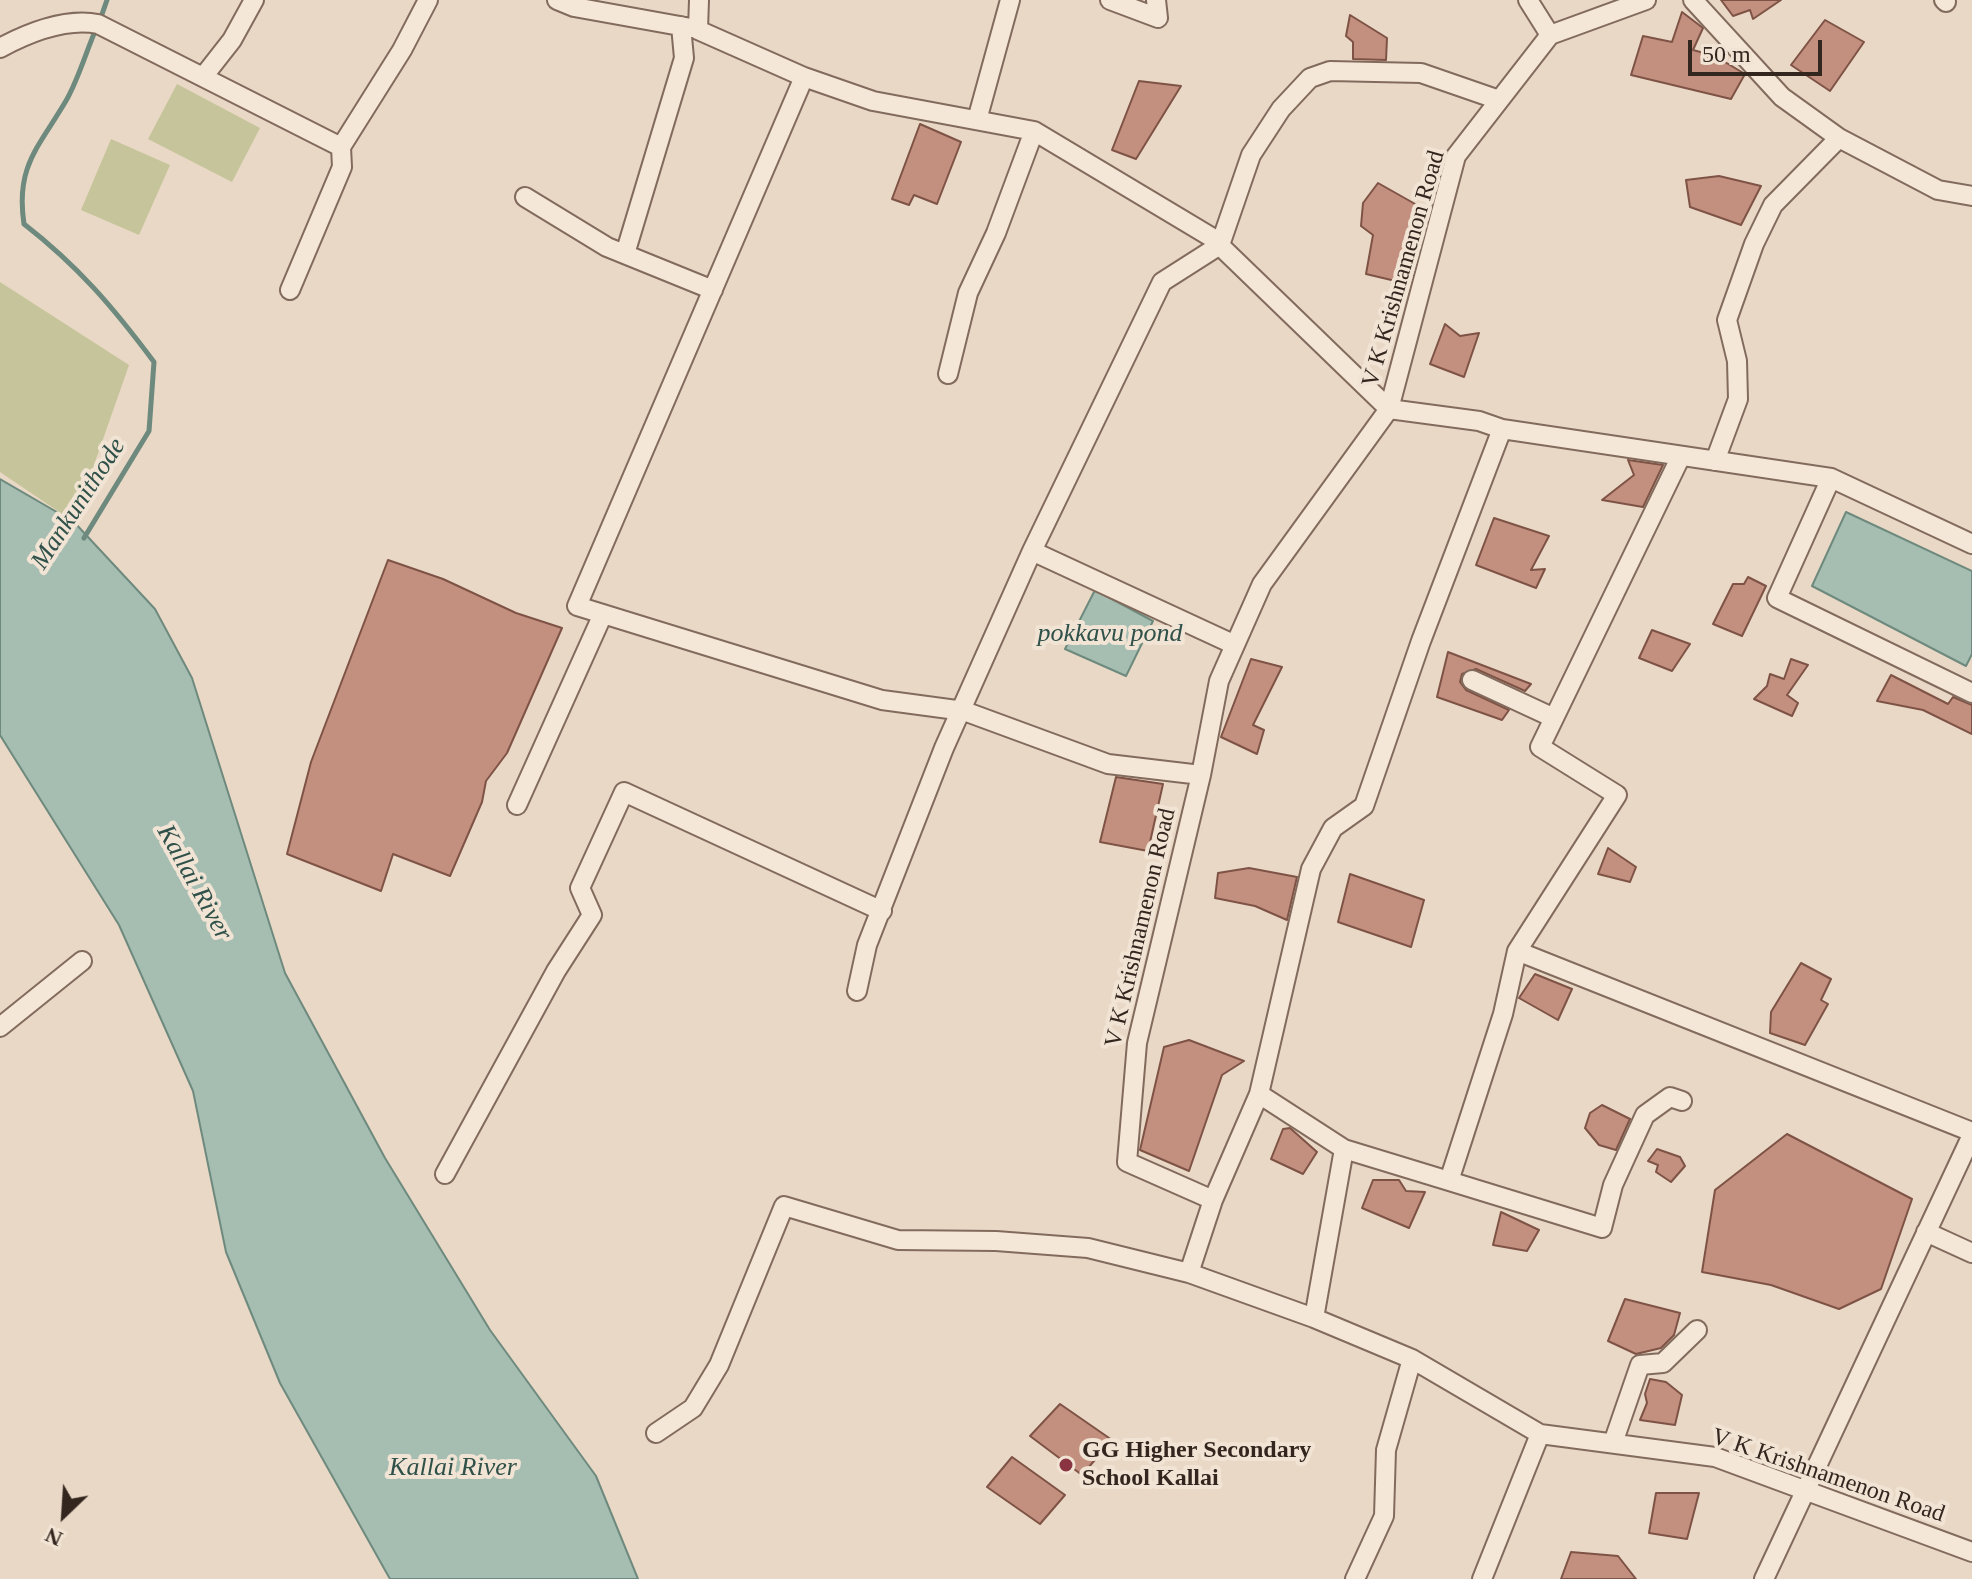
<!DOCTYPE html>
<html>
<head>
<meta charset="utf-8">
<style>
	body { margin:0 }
	#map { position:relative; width:1972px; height:1579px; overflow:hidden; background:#e9d8c5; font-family:"Times New Roman",serif }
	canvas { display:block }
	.north { position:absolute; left:24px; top:1475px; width:80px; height:80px; -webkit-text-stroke:6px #f1e4d4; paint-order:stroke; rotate:205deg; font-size:22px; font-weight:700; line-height:32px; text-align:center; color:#33261f }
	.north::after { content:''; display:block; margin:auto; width:28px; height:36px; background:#33261f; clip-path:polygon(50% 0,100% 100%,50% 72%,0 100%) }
	.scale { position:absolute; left:1688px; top:40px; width:134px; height:36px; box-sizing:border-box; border:4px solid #33261f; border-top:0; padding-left:10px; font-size:24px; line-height:28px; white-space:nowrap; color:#33261f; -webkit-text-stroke:6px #f1e4d4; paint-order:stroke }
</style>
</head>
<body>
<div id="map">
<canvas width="1972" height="1579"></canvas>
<div class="north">N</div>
<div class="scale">50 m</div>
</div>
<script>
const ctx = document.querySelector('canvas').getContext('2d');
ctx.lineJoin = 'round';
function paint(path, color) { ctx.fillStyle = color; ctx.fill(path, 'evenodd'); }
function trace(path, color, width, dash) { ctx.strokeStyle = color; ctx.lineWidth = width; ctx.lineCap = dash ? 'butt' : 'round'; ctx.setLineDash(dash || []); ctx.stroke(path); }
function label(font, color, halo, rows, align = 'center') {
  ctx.font = font + ' "Times New Roman",serif'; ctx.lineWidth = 8; ctx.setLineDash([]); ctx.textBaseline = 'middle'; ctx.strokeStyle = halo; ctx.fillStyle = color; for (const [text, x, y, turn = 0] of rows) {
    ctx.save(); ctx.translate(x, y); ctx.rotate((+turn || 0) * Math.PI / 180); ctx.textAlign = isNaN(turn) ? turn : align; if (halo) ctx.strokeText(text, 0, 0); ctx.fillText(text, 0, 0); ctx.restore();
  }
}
paint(new Path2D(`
	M 177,84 L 260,128 L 232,182 L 148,139 Z
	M 111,139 L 170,165 L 139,235 L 81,210 Z
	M 0,282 L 129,365 L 74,522 L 0,472 Z`), '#c6c49a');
const water = new Path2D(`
	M 0,479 L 74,522 L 155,609 L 192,678 L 285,973 L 385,1158 L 490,1330 L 596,1476 L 638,1579 L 390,1579 L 280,1383 L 226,1252 L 193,1091 L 119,925 L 0,735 Z
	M 1846,512 L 1972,571 L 1972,654 L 1966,666 L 1812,586 Z
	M 1095,590 L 1153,621 L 1126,676 L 1065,649 Z`);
paint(water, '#a6bdb2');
trace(water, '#6e8a7e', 2);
trace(new Path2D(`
	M 100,20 L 107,0
	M 84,538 L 149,431 L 154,362 C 113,307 78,266 24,224 C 15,165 40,146 67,99 C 79,77 86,52 96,29`), '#6e8a7e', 5);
const building = new Path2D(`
	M 1721,0 L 1781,0 L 1753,19 L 1750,10 L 1733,16 Z
	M 1682,12 L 1703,28 L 1693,50 L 1715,56 L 1745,74 L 1731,99 L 1631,75 L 1643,36 L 1672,42 Z
	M 1350,15 L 1387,38 L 1386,60 L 1353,59 L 1353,42 L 1346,36 Z
	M 1825,20 L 1864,42 L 1830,91 L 1791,65 Z
	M 1139,81 L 1181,86 L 1136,159 L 1112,150 Z
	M 920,124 L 961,142 L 937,204 L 914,195 L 909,205 L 892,199 Z
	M 1719,176 L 1761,186 L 1741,225 L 1690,207 L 1686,180 Z
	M 1378,183 L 1424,209 L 1404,283 L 1366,274 L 1373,235 L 1361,226 L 1363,203 Z
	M 1445,324 L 1460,336 L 1479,333 L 1464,377 L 1430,364 Z
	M 1628,460 L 1663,465 L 1643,507 L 1602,500 L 1634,475 Z
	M 1494,518 L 1549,536 L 1531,570 L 1545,569 L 1536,588 L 1476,565 Z
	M 388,560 L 443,579 L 516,613 L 562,628 L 507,753 L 486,781 L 482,802 L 450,876 L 393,854 L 381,891 L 287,854 L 311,762 Z
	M 1748,577 L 1766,586 L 1742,636 L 1713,624 L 1733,584 L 1744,584 Z
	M 1652,630 L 1690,644 L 1672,671 L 1639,658 Z
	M 1448,652 L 1531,684 L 1525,691 L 1476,669 L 1462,674 L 1460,682 L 1466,690 L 1509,710 L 1502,720 L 1437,697 Z
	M 1251,659 L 1282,667 L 1253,725 L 1264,730 L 1257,754 L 1221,737 Z
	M 1791,659 L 1808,665 L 1787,695 L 1798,703 L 1792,716 L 1754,699 L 1767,686 L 1770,674 L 1784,679 Z
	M 1891,675 L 1948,704 L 1953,697 L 1972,705 L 1972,734 L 1923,710 L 1877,701 Z
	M 1116,777 L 1163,784 L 1148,851 L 1100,842 Z
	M 1608,848 L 1636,867 L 1630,882 L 1598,874 Z
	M 1249,868 L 1297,877 L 1287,920 L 1255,906 L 1215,898 L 1218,873 Z
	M 1350,874 L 1424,900 L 1411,947 L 1338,922 Z
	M 1801,963 L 1831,979 L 1821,1000 L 1828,1004 L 1805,1045 L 1770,1033 L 1771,1012 Z
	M 1535,974 L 1572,989 L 1558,1020 L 1519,998 Z
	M 1189,1040 L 1244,1061 L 1222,1075 L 1189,1171 L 1140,1150 L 1164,1047 Z
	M 1602,1105 L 1630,1119 L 1616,1150 L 1599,1145 L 1585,1128 L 1590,1113 Z
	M 1290,1128 L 1317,1152 L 1303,1174 L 1271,1159 L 1283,1129 Z
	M 1787,1134 L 1912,1199 L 1881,1289 L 1839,1309 L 1771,1285 L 1702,1272 L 1715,1190 Z
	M 1657,1149 L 1680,1157 L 1685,1166 L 1671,1182 L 1656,1172 L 1658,1165 L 1648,1161 Z
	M 1373,1180 L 1399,1180 L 1406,1191 L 1425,1192 L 1409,1228 L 1362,1208 Z
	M 1501,1212 L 1539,1230 L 1527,1251 L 1493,1245 Z
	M 1625,1299 L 1680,1313 L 1674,1335 L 1661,1348 L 1636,1354 L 1608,1341 Z
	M 1650,1379 L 1666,1382 L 1682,1395 L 1675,1425 L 1640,1420 L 1647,1403 L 1645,1394 Z
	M 1060,1404 L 1112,1440 L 1082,1475 L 1030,1436 Z
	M 1012,1457 L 1065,1495 L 1040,1524 L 987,1487 Z
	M 1656,1493 L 1699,1493 L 1687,1539 L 1649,1533 Z
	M 1571,1552 L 1618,1556 L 1636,1579 L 1561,1579 Z`);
paint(building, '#c3907f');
trace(building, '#7e5346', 2);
const minor = new Path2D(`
	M 557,0 L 574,7 L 691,28
	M 699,0 L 698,30 L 804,77 L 873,101 L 1034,131 L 1211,237 L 1389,409 L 1479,421 L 1502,429
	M 1110,0 L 1158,18 L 1156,0
	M 1528,0 L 1550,35
	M 1646,0 L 1550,35 L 1456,156 L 1389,409 L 1262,584 L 1219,681 L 1201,775 L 1137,1043 L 1127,1162 L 1213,1200 L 1189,1273 L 1314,1318 L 1412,1359 L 1540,1434 L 1715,1457 L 1972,1552
	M 1693,0 L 1782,97 L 1839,138 L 1773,205 L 1754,244 L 1727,320 L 1737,361 L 1738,399 L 1715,461
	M 1944,0 L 1946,2
	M 0,48 C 28,33 66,18 98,24 L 341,147
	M 203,77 L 232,40 L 254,0
	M 804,77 L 577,606 L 882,700 L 964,711 L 1108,764 L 1201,775
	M 977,120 L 1010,0
	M 1839,138 L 1938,190 L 1972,196
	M 525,197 L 607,247 L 713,290
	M 625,254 L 684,58 L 681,26
	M 290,290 L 342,167 L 341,147 L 402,50 L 428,0
	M 948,374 L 968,293 L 996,233 L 1034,131
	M 1831,478 L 1777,598 L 1972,693
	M 1032,551 L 1162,282 L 1220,245 L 1251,155 L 1281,109 L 1310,78 L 1330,71 L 1421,73 L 1499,100
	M 1472,680 L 1554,718
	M 517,805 L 603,614
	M 1517,951 L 1972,1132
	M 857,991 L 867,945 L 944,748 L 1032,551 L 1235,645
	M 0,1027 L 82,961
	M 1259,1094 L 1344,1149
	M 445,1174 L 556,971 L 592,915 L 580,888 L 624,792 L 882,911
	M 1449,1181 L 1602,1228 L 1613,1185 L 1645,1115 L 1670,1097 L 1682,1101
	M 1213,1200 L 1259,1094 L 1311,869 L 1333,828 L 1364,806 L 1421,641 L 1502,429 L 1831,478 L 1972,544
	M 1926,1232 L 1972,1253
	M 1314,1318 L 1344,1149 L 1449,1181 L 1503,1014 L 1517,951 L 1617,795 L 1540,747 L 1681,456
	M 656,1433 L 693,1408 L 719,1365 L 784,1206 L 898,1240 L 996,1241 L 1088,1248 L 1189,1273
	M 1613,1443 L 1640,1365 L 1663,1363 L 1697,1330
	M 1355,1579 L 1384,1516 L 1386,1450 L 1412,1359
	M 1482,1579 L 1540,1434
	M 1764,1579 L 1972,1135`);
trace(minor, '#826b5d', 22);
trace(minor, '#f5e7d7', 18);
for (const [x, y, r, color] of [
	[1066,1465,8,"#8a3442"]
]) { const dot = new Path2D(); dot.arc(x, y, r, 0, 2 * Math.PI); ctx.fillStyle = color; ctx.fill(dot); trace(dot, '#f1e4d4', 3); }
label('24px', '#33261f', '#f1e4d4', [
	["V K Krishnamenon Road",1404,269,-74],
	["V K Krishnamenon Road",1141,928,-77],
	["V K Krishnamenon Road",1828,1476,19]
]);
label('bold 24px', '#33261f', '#f1e4d4', [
	["GG Higher Secondary",1082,1451],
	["School Kallai",1082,1479]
], 'left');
label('italic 26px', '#30514a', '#f1e4d4', [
	["Mankunithode",79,504,-57],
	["pokkavu pond",1110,634],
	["Kallai River",194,883,61],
	["Kallai River",453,1468]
]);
</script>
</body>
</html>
